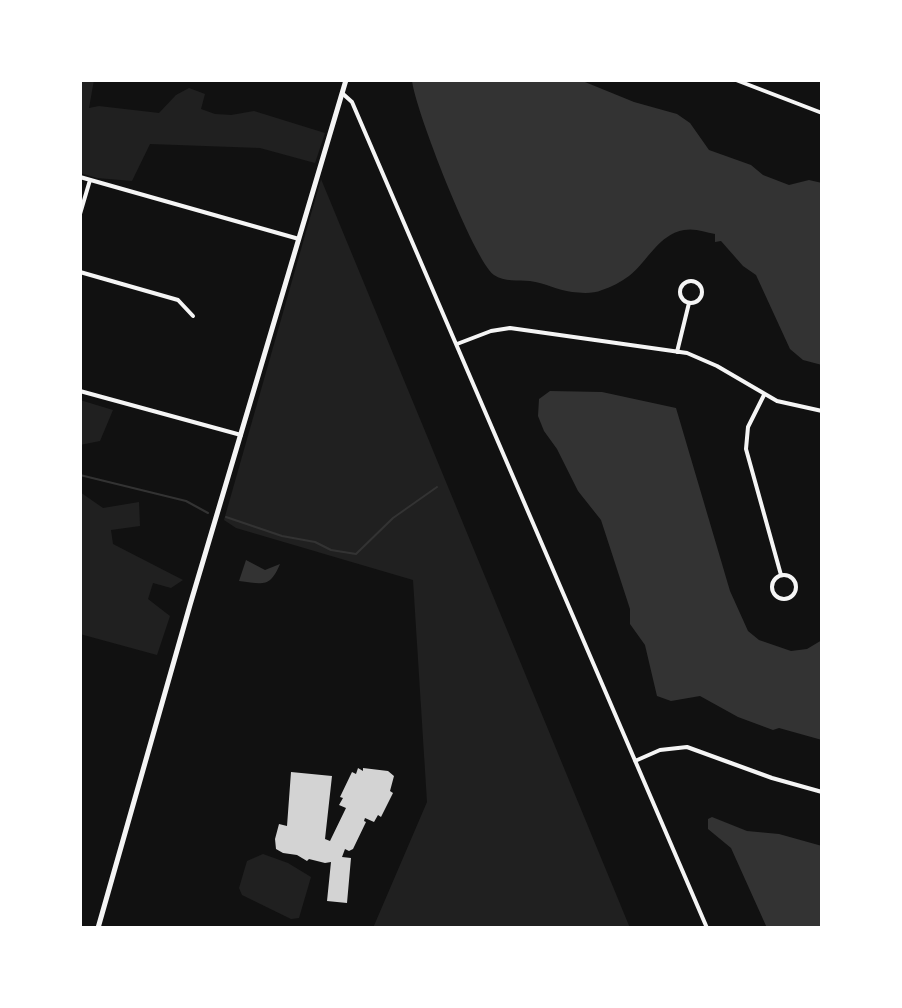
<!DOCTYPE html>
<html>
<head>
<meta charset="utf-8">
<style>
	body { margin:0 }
	#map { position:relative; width:902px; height:1008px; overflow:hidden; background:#111; font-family:"Exo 2",sans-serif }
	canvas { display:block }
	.frame { position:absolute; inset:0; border:82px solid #fff; pointer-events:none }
</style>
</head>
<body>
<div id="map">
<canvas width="902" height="1008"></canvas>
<div class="frame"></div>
</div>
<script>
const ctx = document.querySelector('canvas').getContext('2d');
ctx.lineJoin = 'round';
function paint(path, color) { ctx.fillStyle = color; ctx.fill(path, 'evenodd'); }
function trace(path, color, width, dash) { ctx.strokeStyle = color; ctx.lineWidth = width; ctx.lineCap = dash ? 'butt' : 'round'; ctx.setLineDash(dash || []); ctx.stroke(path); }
paint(new Path2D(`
	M 80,80 L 94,80 L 89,108 L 99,106 L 159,113 L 176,95 L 189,88 L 205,94 L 201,109 L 215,114 L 231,115 L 254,111 L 325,133 L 315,163 L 260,148 L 150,144 L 132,181 L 97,178 L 80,173 Z
	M 321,179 L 630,928 L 373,928 L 427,802 L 413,580 L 236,528 L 224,520 Z
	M 80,400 L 113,410 L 100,441 L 80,445 Z
	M 80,492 L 103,508 L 139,502 L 140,526 L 111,530 L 113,544 L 183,580 L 171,588 L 153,583 L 148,599 L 170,616 L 157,655 L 80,634 Z
	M 263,854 L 288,863 L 311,877 L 299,918 L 291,919 L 242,895 L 239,888 L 247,861 Z`), '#202020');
paint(new Path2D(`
	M 412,80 L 580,80 L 634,102 L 677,114 L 690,123 L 709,150 L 751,165 L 763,175 L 789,185 L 809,180 L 822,183 L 822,365 L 803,360 L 790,349 L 756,275 L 743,266 L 721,241 L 715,242 L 715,234 C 705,232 695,228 684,230 C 659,234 647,262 629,276 C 621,282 611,287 602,290 C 593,294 581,293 572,292 C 557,290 545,283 530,281 C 519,280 504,282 494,275 C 474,261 414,107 412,80 Z
	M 550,391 L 602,392 L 676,408 L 730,591 L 748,631 L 759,640 L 791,651 L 807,649 L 822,640 L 822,740 L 779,728 L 773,730 L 738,717 L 700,696 L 671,701 L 657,696 L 645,645 L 630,624 L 630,609 L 601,520 L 578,491 L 557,449 L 544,431 L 538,416 L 539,399 Z
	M 246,560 L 265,570 L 280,564 C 270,588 263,584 239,581 Z
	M 712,817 L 747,831 L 779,834 L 822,846 L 822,928 L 767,928 L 731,848 L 708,829 L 708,819 Z`), '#333');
trace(new Path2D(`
	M 80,475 L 186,501 L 208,513
	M 226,517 L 282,536 L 315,542 L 331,550 L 356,554 L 393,518 L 437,487`), '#333', 2);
paint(new Path2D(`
	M 358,768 L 363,771 L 363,768 L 388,771 L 394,776 L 390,791 L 393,793 L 381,817 L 378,815 L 374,822 L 365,818 L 364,821 L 366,822 L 353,849 L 349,851 L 345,849 L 342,857 L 351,858 L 347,903 L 327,901 L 331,862 L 325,863 L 309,859 L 307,861 L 297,855 L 283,853 L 276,849 L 275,839 L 279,824 L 287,826 L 291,772 L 332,776 L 325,839 L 330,841 L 346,808 L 339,805 L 343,798 L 340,797 L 352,772 L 356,774 Z`), '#d3d3d3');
trace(new Path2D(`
	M 736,80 L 822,113
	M 342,93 L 352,102 L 707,928
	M 80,177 L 299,239
	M 80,214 L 90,180
	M 80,272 L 178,300 L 193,316
	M680 292a11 11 0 1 1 22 0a11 11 0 1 1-22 0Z
	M 457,344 L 491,331 L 510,328 L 687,353 L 717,366 L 777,401 L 822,411
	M 677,352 L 689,303
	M 80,391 L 241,435
	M 764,395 L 748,427 L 746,449 L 781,575
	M772 587a12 12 0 1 1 24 0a12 12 0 1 1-24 0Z
	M 635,761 L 660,750 L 687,747 L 772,778 L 822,792`), '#f5f5f5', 4);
trace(new Path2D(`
	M 98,928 L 190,605 L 346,80`), '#f5f5f5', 5);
</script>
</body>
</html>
